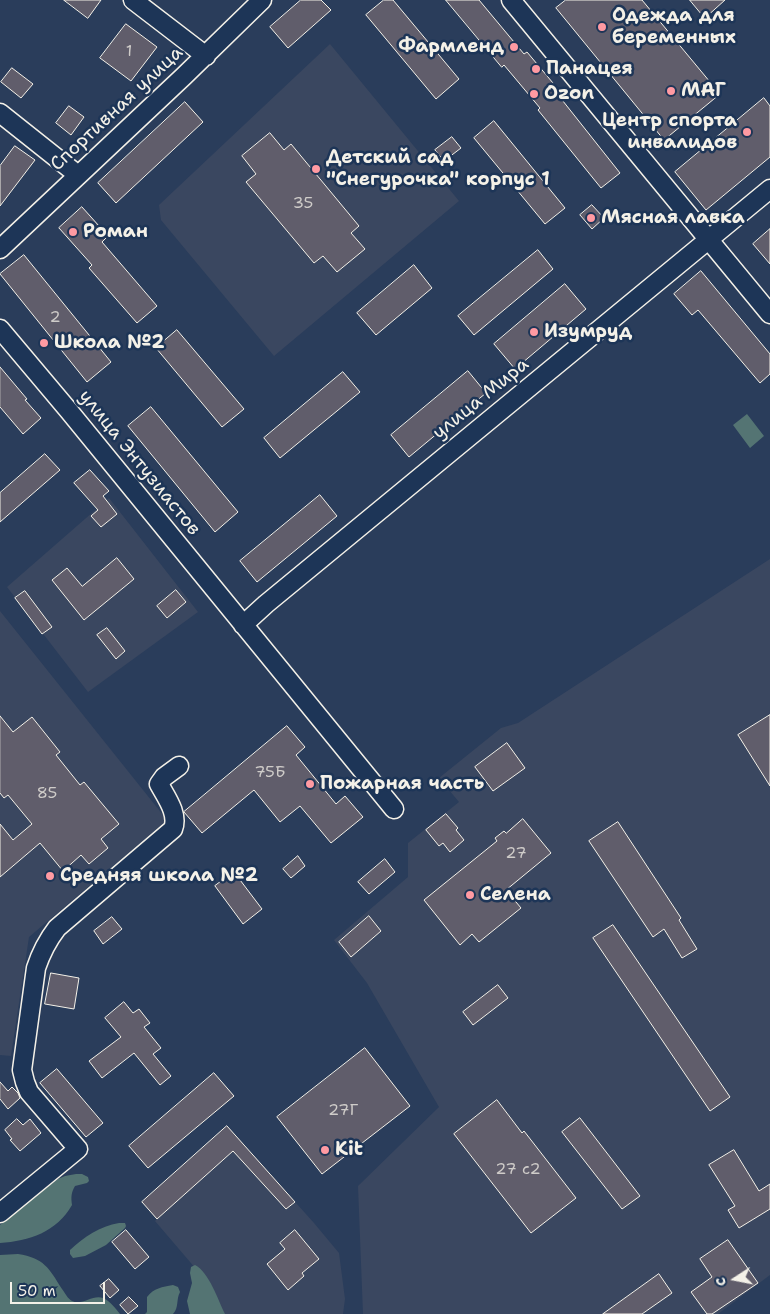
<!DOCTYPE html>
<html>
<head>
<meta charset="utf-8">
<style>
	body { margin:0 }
	#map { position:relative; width:770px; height:1314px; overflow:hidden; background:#2a3d5b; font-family:"Shantell Sans",sans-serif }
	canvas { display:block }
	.north { position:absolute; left:710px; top:1254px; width:50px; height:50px; -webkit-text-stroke:4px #1d3557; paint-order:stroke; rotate:259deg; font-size:14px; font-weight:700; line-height:20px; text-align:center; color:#f4f1e8 }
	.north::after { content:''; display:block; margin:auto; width:18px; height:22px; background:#f4f1e8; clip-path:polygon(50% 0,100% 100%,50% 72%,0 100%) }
	.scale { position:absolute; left:10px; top:1282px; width:95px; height:22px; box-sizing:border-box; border:2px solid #f4f1e8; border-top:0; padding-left:6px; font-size:15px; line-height:18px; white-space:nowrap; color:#f4f1e8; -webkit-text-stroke:4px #1d3557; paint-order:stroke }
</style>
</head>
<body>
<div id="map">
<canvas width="770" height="1314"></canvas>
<div class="north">С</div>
<div class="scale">50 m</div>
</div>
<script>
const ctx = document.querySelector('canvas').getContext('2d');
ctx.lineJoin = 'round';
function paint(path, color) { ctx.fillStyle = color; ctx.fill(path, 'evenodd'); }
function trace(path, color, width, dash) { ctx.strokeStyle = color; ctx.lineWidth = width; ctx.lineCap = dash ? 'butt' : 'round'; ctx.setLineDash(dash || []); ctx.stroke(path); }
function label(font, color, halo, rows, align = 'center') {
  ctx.font = font + ' "Shantell Sans",sans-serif'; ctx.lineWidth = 5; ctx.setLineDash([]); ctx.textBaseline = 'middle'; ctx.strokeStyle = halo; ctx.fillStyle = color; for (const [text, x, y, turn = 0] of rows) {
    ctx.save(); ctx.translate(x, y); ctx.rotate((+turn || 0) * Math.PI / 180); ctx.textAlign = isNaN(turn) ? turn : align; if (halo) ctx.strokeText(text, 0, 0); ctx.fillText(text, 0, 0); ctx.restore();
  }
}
paint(new Path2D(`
	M 330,44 L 459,201 L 274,356 L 161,220 L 159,205 Z
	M 109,498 L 198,612 L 88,692 L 7,587 Z
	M 770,559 L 770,1275 L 718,1314 L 363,1314 L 358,1186 L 439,1107 L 367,983 L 334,940 L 408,877 L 408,843 L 459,802 L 439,778 L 501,728 L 518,723 Z
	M 0,611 L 167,820 L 29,937 L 11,1056 L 0,1055 Z
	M 227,1126 L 314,1223 L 339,1253 L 345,1299 L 343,1314 L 216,1314 L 196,1269 L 155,1221 L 157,1219 L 142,1202 Z`), '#3a4760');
paint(new Path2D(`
	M 747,414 L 764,436 L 750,448 L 733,425 Z
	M 76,1174 L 82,1174 L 88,1177 L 89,1181 L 87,1183 L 75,1186 C 71,1193 71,1197 72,1205 C 57,1232 29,1241 0,1243 L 0,1225 L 3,1222 L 58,1179 L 65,1176 Z
	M 119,1223 L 125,1223 L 126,1226 L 125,1228 L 106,1245 L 85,1256 L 73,1258 L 70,1254 L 70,1250 C 84,1237 100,1226 119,1223 Z
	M 18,1254 C 44,1258 49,1268 62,1289 C 65,1293 68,1299 72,1301 C 82,1306 93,1294 103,1298 C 110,1301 116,1309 120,1314 L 0,1314 L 0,1255 Z
	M 195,1265 C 209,1272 218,1300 225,1314 L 190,1314 L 187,1301 L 192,1283 L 190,1273 L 191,1267 Z
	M 173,1285 L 178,1287 L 180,1292 C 176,1299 179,1308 173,1314 L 145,1314 L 147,1312 L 147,1297 C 154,1288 162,1287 173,1285 Z`), '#547473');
const building = new Path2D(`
	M 64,0 L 101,0 L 88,18 Z
	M 301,0 L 321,0 L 331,10 L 288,48 L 270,27 Z
	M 384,0 L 393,0 L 459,79 L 436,99 L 366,15 Z
	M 446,0 L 479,0 L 524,54 L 527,52 L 558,89 L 555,91 L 620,173 L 601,188 L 538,110 L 540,108 L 504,65 L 502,67 Z
	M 566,0 L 642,0 L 720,94 L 664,140 L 556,8 Z
	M 690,0 L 725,0 L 705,18 Z
	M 126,24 L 157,47 L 131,81 L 100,58 Z
	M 12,68 L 33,84 L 21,98 L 1,82 Z
	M 764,98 L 770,106 L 770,157 L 706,210 L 675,172 Z
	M 185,102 L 203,122 L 116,203 L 98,183 Z
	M 69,106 L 84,117 L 71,135 L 56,123 Z
	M 494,121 L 565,208 L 545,224 L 474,138 Z
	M 270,133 L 284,150 L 291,144 L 359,226 L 351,233 L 365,249 L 337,272 L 323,256 L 314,263 L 246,182 L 256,174 L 242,156 Z
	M 452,137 L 461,148 L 444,161 L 435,150 Z
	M 15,146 L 35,160 L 0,206 L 0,166 Z
	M 592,205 L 604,218 L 592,229 L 580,215 Z
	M 82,207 L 108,236 L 102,242 L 157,306 L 137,323 L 89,268 L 92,265 L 59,228 Z
	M 770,229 L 770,264 L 753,244 Z
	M 538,250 L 553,269 L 474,335 L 458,316 Z
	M 24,255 L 111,362 L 87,382 L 0,274 Z
	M 414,265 L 432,288 L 376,335 L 357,313 Z
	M 701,271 L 770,354 L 770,374 L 760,383 L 698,310 L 692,315 L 674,294 Z
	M 565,284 L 586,309 L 515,369 L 494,344 Z
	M 177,330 L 244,409 L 222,427 L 156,348 Z
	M 0,367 L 27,399 L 25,400 L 41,418 L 23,434 L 0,407 Z
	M 468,371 L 486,393 L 409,457 L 391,435 Z
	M 343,372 L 360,392 L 280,458 L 264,438 Z
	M 151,407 L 238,512 L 215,532 L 128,426 Z
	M 45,454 L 60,470 L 0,522 L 0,493 Z
	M 90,470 L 109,491 L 103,496 L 117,514 L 101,527 L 91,516 L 98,510 L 74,483 Z
	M 320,495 L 337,516 L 257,582 L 240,561 Z
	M 117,558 L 134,579 L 84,620 L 52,580 L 67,568 L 82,586 Z
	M 176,590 L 186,602 L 167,618 L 157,606 Z
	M 25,591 L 52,627 L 42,634 L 15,598 Z
	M 107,628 L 125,651 L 116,659 L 97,635 Z
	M 770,715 L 770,786 L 738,735 Z
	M 0,716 L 13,732 L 32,717 L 60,752 L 56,755 L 80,785 L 84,782 L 119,824 L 101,839 L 108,848 L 89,864 L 81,855 L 63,871 L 40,843 L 0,877 L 0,824 L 13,840 L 32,824 L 8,795 L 4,798 L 0,793 Z
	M 287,726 L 305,747 L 296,755 L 336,804 L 345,796 L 363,817 L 331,843 L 300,806 L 280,822 L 254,790 L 202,833 L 184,812 Z
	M 507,743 L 525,768 L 493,791 L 475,767 Z
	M 446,814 L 458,828 L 456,830 L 464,840 L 450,852 L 443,843 L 439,846 L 426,830 Z
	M 523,819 L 551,853 L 506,890 L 521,908 L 479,942 L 472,934 L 460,945 L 424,900 L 497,841 L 495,838 L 504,831 L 506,833 Z
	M 618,822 L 681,918 L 679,920 L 697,949 L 682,958 L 664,929 L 653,937 L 589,841 Z
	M 298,856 L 305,866 L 291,878 L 283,869 Z
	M 385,859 L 395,872 L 369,894 L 358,882 Z
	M 234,872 L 262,909 L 243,924 L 215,886 Z
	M 369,916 L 381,931 L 351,957 L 339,942 Z
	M 112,917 L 122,929 L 103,944 L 94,931 Z
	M 613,925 L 730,1097 L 710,1111 L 593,938 Z
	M 51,973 L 79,978 L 74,1009 L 45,1004 Z
	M 498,985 L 508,998 L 473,1025 L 463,1012 Z
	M 124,1002 L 133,1013 L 139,1009 L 150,1023 L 144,1027 L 161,1048 L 153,1054 L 171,1076 L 160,1085 L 134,1053 L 102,1078 L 89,1061 L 121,1037 L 105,1018 Z
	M 365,1048 L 410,1106 L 322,1174 L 277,1117 Z
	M 57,1069 L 103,1123 L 86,1137 L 40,1083 Z
	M 214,1073 L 234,1096 L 148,1168 L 129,1146 Z
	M 0,1082 L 8,1091 L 12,1087 L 18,1093 L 20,1098 L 8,1109 L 0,1099 Z
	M 497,1100 L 522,1133 L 524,1131 L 576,1198 L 531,1233 L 454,1134 Z
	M 580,1118 L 640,1196 L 622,1209 L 562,1132 Z
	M 17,1119 L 23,1125 L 30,1119 L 41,1133 L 20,1151 L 10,1140 L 12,1139 L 5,1130 Z
	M 227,1126 L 295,1202 L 286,1209 L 233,1151 L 157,1219 L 142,1202 Z
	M 734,1150 L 759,1191 L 770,1184 L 770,1209 L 739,1228 L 728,1210 L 735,1206 L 709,1165 Z
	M 126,1230 L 149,1257 L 135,1269 L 112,1242 Z
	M 295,1230 L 319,1259 L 302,1273 L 304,1276 L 288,1290 L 267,1264 L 285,1249 L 280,1243 Z
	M 728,1240 L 758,1283 L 712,1314 L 707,1314 L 691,1292 L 712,1277 L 700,1259 Z
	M 659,1274 L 672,1293 L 642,1314 L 603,1314 Z
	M 109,1279 L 119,1290 L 110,1298 L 100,1286 Z
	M 129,1297 L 138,1306 L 128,1314 L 120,1305 Z`);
paint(building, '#605d6b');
trace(building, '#f4f1e8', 1);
const minor = new Path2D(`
	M 133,0 L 206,56
	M 511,0 L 770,314
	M 0,113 L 78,175
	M 0,249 L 184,76 L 262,0
	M 0,329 L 69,411 L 394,809
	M 243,625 L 266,604 L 770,189
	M 0,1213 L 78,1149 L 29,1092 L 25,1082 L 22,1070 L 36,968 C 41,953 47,941 57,928 L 173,829 C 179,814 166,797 159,784 L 164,777 L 179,766`);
trace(minor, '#f4f1e8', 21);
trace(minor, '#1d3557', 18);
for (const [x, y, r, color] of [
	[602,27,5,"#ff9aa2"],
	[514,47,5,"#ff9aa2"],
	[536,69,5,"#ff9aa2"],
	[671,91,5,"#ff9aa2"],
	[534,94,5,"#ff9aa2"],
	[747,132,5,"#ff9aa2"],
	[316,169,5,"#ff9aa2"],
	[591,218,5,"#ff9aa2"],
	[73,232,5,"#ff9aa2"],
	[534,332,5,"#ff9aa2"],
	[44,343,5,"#ff9aa2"],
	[310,784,5,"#ff9aa2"],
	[50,876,5,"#ff9aa2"],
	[470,895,5,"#ff9aa2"],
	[325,1150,5,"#ff9aa2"]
]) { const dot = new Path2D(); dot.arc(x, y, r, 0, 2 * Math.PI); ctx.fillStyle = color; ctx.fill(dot); trace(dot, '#1d3557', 2); }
label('16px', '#cfccc9', null, [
	["1",129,52],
	["35",303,204],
	["2",55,318],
	["75Б",270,773],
	["85",47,794],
	["27",516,854],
	["27Г",343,1111],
	["27 с2",518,1170]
]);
label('bold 19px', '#f4f1e8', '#1d3557', [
	["Одежда для",612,16],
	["беременных",612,38],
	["Фармленд",504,47,"right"],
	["Панацея",546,69],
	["МАГ",681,91],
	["Ozon",544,94],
	["Центр спорта",737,121,"right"],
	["инвалидов",737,143,"right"],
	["Детский сад",326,158],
	["\"Снегурочка\" корпус 1",326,180],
	["Мясная лавка",601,218],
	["Роман",83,232],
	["Изумруд",544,332],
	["Школа №2",54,343],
	["Пожарная часть",320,784],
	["Средняя школа №2",60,876],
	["Селена",480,895],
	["Kit",335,1150]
], 'left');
label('19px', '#f4f1e8', '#1d3557', [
	["Спортивная улица",117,109,-43],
	["улица Мира",481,399,-39],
	["улица Энтузиастов",139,463,51]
]);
</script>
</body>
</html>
